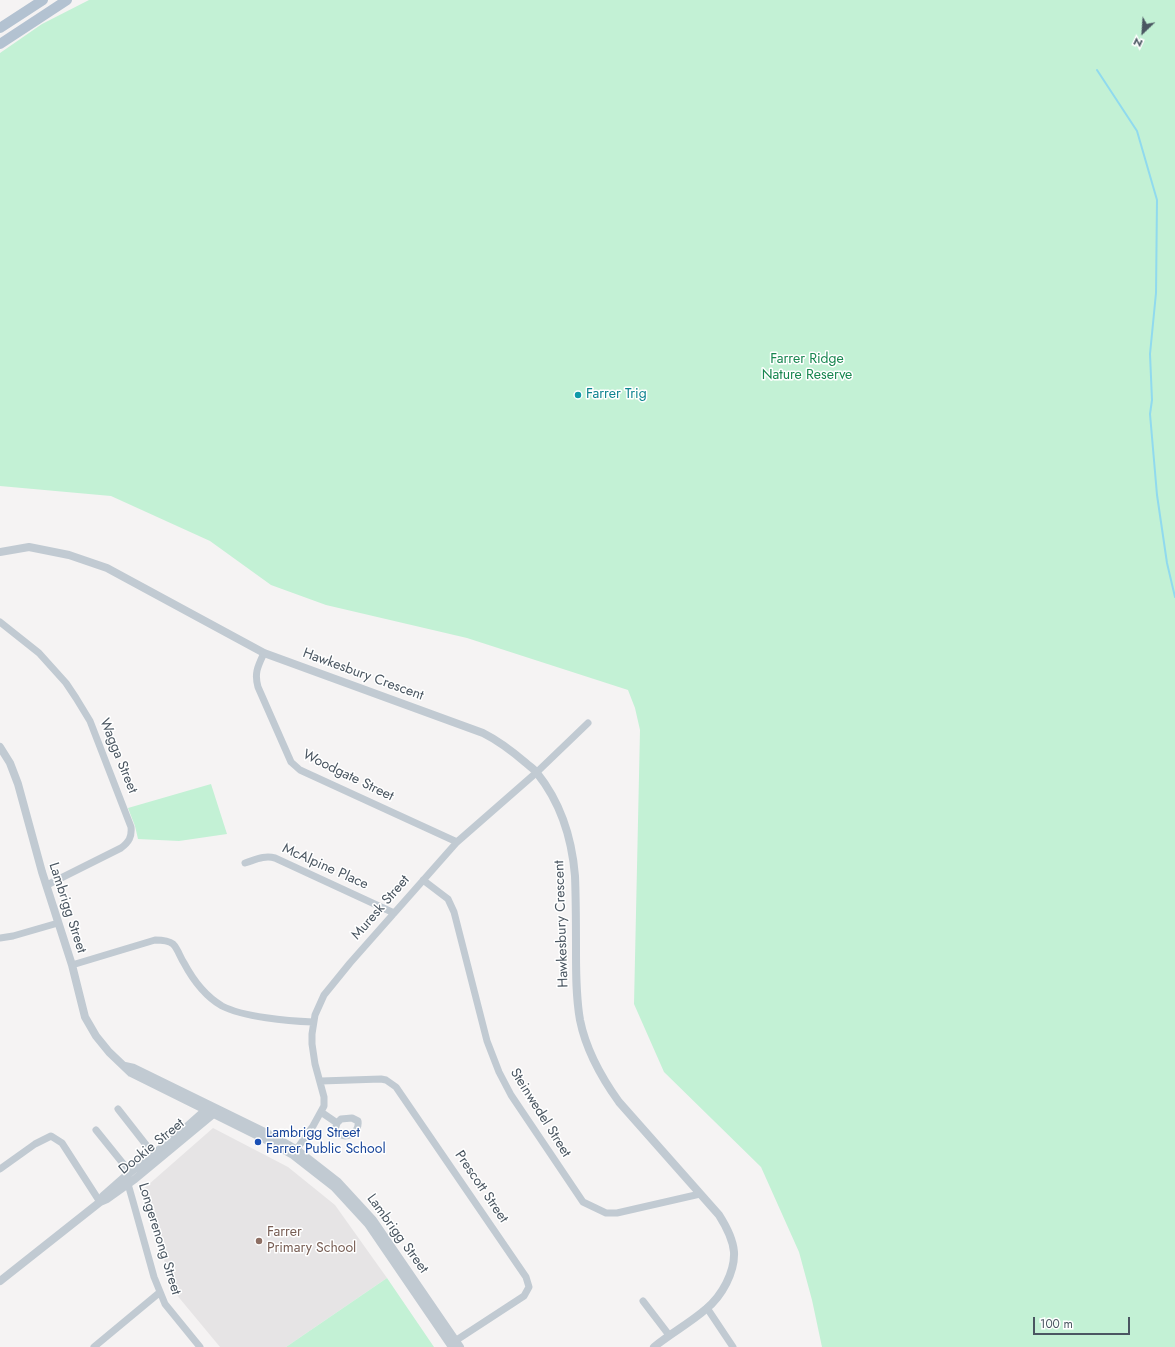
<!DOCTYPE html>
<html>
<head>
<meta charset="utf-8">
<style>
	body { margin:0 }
	#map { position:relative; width:1175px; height:1347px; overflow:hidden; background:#f5f3f3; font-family:Jost,sans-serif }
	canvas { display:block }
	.north { position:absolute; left:1123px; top:12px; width:40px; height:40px; -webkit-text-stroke:3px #fff; paint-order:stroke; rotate:205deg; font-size:11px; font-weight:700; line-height:16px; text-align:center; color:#4a5661 }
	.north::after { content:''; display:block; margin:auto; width:14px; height:18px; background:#4a5661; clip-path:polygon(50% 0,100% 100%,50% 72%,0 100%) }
	.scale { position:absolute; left:1033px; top:1317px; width:97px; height:18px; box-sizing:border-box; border:2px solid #4a5661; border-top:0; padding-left:5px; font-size:12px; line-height:14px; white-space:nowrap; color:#4a5661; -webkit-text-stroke:3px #fff; paint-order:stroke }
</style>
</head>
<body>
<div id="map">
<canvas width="1175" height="1347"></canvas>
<div class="north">N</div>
<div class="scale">100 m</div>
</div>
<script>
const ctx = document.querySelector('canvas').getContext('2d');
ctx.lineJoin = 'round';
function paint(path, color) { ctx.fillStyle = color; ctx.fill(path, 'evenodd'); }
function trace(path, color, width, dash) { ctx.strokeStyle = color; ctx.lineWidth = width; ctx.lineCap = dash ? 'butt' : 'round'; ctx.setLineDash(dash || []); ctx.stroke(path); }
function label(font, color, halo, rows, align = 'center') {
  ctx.font = font + ' Jost,sans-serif'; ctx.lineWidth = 3; ctx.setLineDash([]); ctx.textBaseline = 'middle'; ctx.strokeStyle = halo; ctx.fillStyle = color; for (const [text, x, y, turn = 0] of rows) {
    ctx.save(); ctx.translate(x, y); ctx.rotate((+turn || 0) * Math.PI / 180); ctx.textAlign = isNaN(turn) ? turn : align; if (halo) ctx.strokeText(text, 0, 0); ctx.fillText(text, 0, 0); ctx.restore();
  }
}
paint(new Path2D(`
	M 213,1128 L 288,1167 L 335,1205 L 387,1278 L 286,1347 L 220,1347 L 176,1294 L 140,1192 Z`), '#e6e4e5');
paint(new Path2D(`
	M 89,0 L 1175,0 L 1175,1347 L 822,1347 L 812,1300 L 799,1252 L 761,1167 L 664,1072 L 634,1004 L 640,730 L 635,708 L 628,690 L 467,638 L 326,605 L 271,585 L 210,541 L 111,496 L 0,486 L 0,53 L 42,24 Z
	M 211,784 L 227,834 L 179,841 L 138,839 L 135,826 L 128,808 Z
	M 387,1278 L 434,1347 L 286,1347 Z`), '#c3f1d5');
trace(new Path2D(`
	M 1097,70 L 1137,131 L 1157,200 L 1156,293 L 1150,354 L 1152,400 L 1150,414 L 1157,495 L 1167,563 L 1175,597`), '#90daee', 2);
trace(new Path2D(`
	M 0,622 L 39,653 L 66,683 L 76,698 L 90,721 L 131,827 C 132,837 129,842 121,848 L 47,885
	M 264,653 C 258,666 254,673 258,687 L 291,762 L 300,770 L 457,842
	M 245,863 C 255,860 264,855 275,858 L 394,913
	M 423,880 L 448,899 L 454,912 L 487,1041 L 499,1072 L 511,1095 L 583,1202 L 606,1213 L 617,1213 L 700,1194
	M 0,938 L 13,936 L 58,923
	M 72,965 L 155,940 C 161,940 168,940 173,944 C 178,949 180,957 184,963 C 193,980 205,996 222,1006 C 243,1017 288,1021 313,1022
	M 321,1081 L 381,1079 L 386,1080 L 396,1087 L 526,1277 L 529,1287 L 524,1296 L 452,1343
	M 118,1109 L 154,1155
	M 321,1112 L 337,1123
	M 352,1118 L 358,1121 C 360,1134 343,1142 335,1130 L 337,1123 L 341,1119 Z
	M 96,1130 L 125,1166 L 128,1174 L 128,1184 L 134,1205 L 154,1277 L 165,1304 L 200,1347
	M 294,1153 L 313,1126 L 324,1106 L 324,1097 L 315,1064 L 312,1044 L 312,1034 L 315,1015 L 324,995 L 350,963 L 457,842 L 537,772 L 588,723
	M 0,1169 L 35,1144 L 51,1136 L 62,1143 L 100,1202
	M 643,1301 L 669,1335
	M 707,1308 L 733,1347
	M 94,1347 L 159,1293`), '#c1cad2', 7);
trace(new Path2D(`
	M 0,552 L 29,547 L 69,555 L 107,568 L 264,653 L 483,733 C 499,741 512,751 526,763 C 529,766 534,769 537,773 C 561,803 572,839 575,876 C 576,901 576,927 576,952 C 576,975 576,997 580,1020 C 586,1050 601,1077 619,1102 L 719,1215 C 726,1226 733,1239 734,1252 C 735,1272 722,1296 706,1309 C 690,1323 671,1333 654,1347
	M 0,747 L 10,763 L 18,784 L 42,872 L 72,965 L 85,1017 L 96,1036 L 109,1052 L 131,1073 L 270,1142 L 293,1155 L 334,1187 L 368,1224 L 452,1347
	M 125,1066 L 134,1068 L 273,1136 L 297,1150 L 338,1182 L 373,1220 L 460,1347
	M 103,1196 L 128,1174 L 173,1139 L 209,1107
	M 0,1281 L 100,1202 L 107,1199 L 135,1179 L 217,1111`), '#c1cad2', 8);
trace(new Path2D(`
	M 0,28 L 43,0
	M 0,44 L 67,0`), '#b3c2d1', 10);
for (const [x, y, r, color] of [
	[578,395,4,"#0f9aa8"],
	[258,1142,4,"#1a4fb4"],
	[259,1241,4,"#8d6e63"]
]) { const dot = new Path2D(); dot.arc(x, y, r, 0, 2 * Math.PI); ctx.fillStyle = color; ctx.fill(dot); trace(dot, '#fff', 1.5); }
label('14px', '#17864f', '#fff', [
	["Farrer Ridge",807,360],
	["Nature Reserve",807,376]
]);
label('14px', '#0d838f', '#fff', [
	["Farrer Trig",586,395]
], 'left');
label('14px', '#4a5661', '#fff', [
	["Hawkesbury Crescent",363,675,20],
	["Wagga Street",118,756,68],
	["Woodgate Street",348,776,26],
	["McAlpine Place",325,867,24],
	["Lambrigg Street",67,908,72],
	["Muresk Street",381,908,-49],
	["Hawkesbury Crescent",562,924,-92],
	["Steinwedel Street",540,1113,58],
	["Dookie Street",152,1147,-39],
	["Prescott Street",481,1187,56],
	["Lambrigg Street",397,1234,54],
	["Longerenong Street",159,1239,73]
]);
label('14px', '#164399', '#fff', [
	["Lambrigg Street",266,1134],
	["Farrer Public School",266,1150]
], 'left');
label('14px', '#785e54', '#fff', [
	["Farrer",267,1233],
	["Primary School",267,1249]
], 'left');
</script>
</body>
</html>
